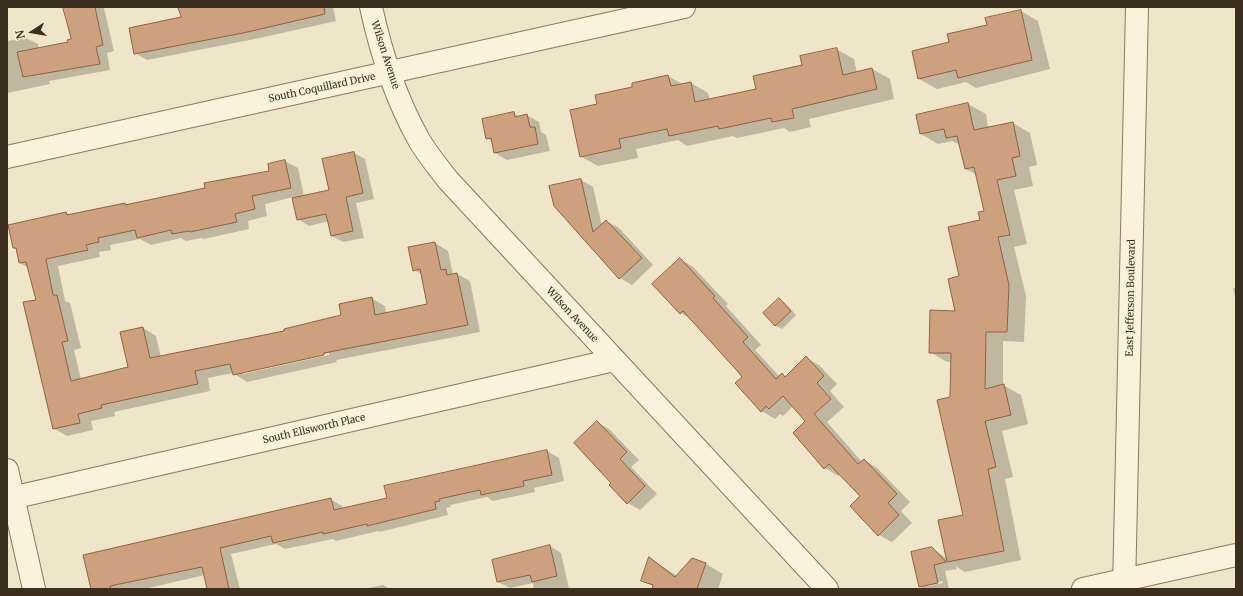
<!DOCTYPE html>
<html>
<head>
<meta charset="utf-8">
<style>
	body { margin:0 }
	#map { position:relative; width:1243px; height:596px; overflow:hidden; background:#efe5c8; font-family:Merriweather,serif }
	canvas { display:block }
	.frame { position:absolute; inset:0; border:8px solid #3c2f20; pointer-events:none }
	.north { position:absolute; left:12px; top:12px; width:40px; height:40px; -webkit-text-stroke:3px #f7efd8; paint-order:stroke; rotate:258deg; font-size:11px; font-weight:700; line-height:16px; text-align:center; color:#3c2f20 }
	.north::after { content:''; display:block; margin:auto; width:14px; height:18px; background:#3c2f20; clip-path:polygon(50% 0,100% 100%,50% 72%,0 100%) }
</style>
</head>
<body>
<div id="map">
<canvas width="1243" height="596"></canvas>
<div class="frame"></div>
<div class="north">N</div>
</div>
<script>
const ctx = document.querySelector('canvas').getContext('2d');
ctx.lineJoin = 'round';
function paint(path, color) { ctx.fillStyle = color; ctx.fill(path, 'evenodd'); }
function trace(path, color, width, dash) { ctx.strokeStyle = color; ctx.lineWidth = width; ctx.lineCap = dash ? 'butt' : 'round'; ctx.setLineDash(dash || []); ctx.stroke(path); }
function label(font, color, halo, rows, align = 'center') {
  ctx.font = font + ' Merriweather,serif'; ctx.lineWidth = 3; ctx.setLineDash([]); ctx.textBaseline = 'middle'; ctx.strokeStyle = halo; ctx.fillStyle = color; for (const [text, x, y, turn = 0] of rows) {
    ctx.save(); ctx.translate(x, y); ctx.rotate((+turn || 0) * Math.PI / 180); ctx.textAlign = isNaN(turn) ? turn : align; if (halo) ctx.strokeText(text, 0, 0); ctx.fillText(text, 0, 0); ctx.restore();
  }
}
paint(new Path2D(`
	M 66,7 L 104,8 L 114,51 L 107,53 L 110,70 L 49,81 L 50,84 L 7,93 L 7,41 L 26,38 L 38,44 L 39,49 L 69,43 L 72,40 Z
	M 179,7 L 333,7 L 336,21 L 255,39 L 147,60 L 135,53 L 182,18 Z
	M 1021,11 L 1038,21 L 1050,69 L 976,88 L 966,82 L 937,89 L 919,79 L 950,43 Z
	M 836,49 L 854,59 L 857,73 L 872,69 L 890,79 L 894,99 L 809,119 L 811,127 L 790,132 L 784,128 L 737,138 L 733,136 L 687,146 L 678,140 L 636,149 L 638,158 L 598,166 L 580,156 L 599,104 L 634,88 L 668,76 L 682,84 L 691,83 L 708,93 L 710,100 L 758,90 Z
	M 968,104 L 986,114 L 988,128 L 1013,123 L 1030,133 L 1037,165 L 1029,167 L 1033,186 L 1014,190 L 1027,244 L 1014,247 L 1026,296 L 1024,342 L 1003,341 L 1003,385 L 1021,395 L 1028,424 L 1002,431 L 1013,477 L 1005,479 L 1021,560 L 965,572 L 955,566 L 957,569 L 945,571 L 949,589 L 924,589 L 920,587 L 932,548 L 947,559 L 964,516 L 951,398 L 952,362 L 947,362 L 930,352 L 956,312 L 960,277 L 985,211 L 977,175 L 966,169 L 960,145 L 952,141 L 938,144 L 921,134 ZM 942,581 L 943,583 L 929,586 L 929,584 Z
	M 514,113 L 520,117 L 527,115 L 539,122 L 541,132 L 546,135 L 550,151 L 507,160 L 495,153 L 492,141 L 487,138 Z
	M 354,153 L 365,159 L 374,199 L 356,203 L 364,238 L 343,242 L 332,236 L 329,221 L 309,226 L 298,219 L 293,197 L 265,204 L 267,216 L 248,221 L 249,229 L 204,239 L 201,238 L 186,241 L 181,238 L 151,245 L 140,239 L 110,245 L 111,250 L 99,252 L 100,257 L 58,266 L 65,301 L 70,303 L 81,348 L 74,350 L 81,380 L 130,368 L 143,328 L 156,336 L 161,357 L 285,332 L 342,316 L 371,298 L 385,306 L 386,314 L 428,305 L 423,275 L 414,270 L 435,243 L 448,251 L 453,274 L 457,274 L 470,281 L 480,332 L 336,360 L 337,362 L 247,382 L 233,373 L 208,378 L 210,391 L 114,412 L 115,416 L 91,421 L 93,430 L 67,436 L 53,428 L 37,300 L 29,268 L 20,263 L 17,250 L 14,248 L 66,213 L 70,216 L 124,204 L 127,206 L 206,189 L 271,172 L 269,164 L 285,161 L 298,168 L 304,196 L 330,191 ZM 329,353 L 329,355 L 243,374 L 243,372 Z
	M 581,180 L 593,187 L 602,226 L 606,221 L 619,228 L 653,265 L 632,285 L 620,278 L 555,205 Z
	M 680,259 L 693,267 L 728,304 L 726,306 L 761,345 L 755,350 L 780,377 L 782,375 L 786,377 L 806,358 L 819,365 L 837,384 L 830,391 L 844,407 L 827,422 L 862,462 L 864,460 L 877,468 L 910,502 L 901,511 L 912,523 L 892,542 L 879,535 L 861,496 L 840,474 L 838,476 L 825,468 L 807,422 L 793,406 L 783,416 L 780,414 L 775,419 L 762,411 L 740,373 L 693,320 L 681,313 Z
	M 1233,288 L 1236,288 L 1236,301 Z
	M 779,299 L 785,303 L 796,315 L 782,329 L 776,326 L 764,313 Z
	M 597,422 L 609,429 L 639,460 L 631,467 L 657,494 L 640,510 L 628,503 L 613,483 Z
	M 547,451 L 559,458 L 564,481 L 534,488 L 535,492 L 493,501 L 487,497 L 450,505 L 451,507 L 446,508 L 448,515 L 380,532 L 378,531 L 336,541 L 333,539 L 285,549 L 276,544 L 231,554 L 240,589 L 208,589 L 205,575 L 144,589 L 92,589 L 330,499 L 342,506 L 343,509 L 388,499 L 385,487 Z
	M 550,546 L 561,553 L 569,589 L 534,589 L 533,583 L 510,588 L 498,582 Z
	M 650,558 L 677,576 L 706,564 L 723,574 L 718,589 L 653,589 L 654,587 L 643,580 Z
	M 383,585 L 390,589 L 363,589 Z`), '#0003');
const building = new Path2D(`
	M 63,7 L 95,7 L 103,45 L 96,47 L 100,64 L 23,77 L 17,52 L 68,42 L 67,40 L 71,39 Z
	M 178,7 L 324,7 L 325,14 L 243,33 L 134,54 L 129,28 L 181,17 Z
	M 1021,10 L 1032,60 L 958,78 L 956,70 L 918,79 L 912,51 L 949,42 L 947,34 L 987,25 L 985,18 Z
	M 837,48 L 843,75 L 872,68 L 877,89 L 792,109 L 794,118 L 772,122 L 771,118 L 719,129 L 718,126 L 669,136 L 667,129 L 619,139 L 621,148 L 580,157 L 570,110 L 597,104 L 595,95 L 632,87 L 632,83 L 668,75 L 671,86 L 691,82 L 695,102 L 756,89 L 753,76 L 802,65 L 800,56 Z
	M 968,103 L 974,130 L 1013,122 L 1020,156 L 1012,158 L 1016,176 L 997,180 L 1010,235 L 998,237 L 1009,285 L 1007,332 L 986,332 L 985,389 L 1004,384 L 1011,415 L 985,421 L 996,467 L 988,469 L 1004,551 L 947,562 L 938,520 L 963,515 L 937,400 L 950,397 L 951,353 L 929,353 L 930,310 L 955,311 L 948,279 L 959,276 L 948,227 L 980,220 L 978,212 L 984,211 L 974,167 L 965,169 L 957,136 L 946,138 L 944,129 L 920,134 L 916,115 Z
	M 514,112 L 515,117 L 527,114 L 530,127 L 535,127 L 538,144 L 494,153 L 491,138 L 486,139 L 482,119 Z
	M 354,152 L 363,193 L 346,197 L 353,231 L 331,236 L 326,214 L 297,220 L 292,198 L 329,190 L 322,159 Z
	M 285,160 L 291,188 L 252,196 L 255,209 L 235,214 L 237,222 L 190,232 L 189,231 L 172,234 L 171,230 L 137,238 L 135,230 L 98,238 L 99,242 L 86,245 L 88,250 L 46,259 L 53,295 L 57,295 L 68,341 L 62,342 L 71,381 L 128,367 L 120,332 L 143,327 L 150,358 L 284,331 L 284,329 L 341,315 L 339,304 L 372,297 L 375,315 L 427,304 L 420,269 L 413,271 L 408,247 L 435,242 L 441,270 L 446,269 L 447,275 L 457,273 L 468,325 L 324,353 L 324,355 L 233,375 L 230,364 L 195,371 L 198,384 L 101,405 L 102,408 L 78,414 L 80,423 L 53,429 L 23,302 L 36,300 L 26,262 L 19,263 L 16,248 L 13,248 L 8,225 L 66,212 L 67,215 L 125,203 L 125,205 L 205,188 L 204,183 L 269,171 L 268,164 Z
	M 581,179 L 593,232 L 606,220 L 642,258 L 619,279 L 554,206 L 549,186 Z
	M 680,258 L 715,296 L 713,298 L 748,337 L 743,342 L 776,379 L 782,373 L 785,377 L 806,356 L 824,376 L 817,383 L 831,399 L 814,414 L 858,464 L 864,459 L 897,494 L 888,503 L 899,515 L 878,536 L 850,506 L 860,496 L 829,464 L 824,469 L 793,433 L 805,421 L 783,396 L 769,409 L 766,406 L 761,412 L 735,383 L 742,377 L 739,373 L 683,311 L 680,314 L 652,284 Z
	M 779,298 L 791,311 L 775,326 L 763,313 Z
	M 597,421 L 627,452 L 620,459 L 645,486 L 627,504 L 609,485 L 611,483 L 574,443 Z
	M 547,450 L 552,475 L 523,481 L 524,486 L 481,495 L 480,490 L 439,499 L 440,501 L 435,502 L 436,509 L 367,526 L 367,524 L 323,534 L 323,532 L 273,543 L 271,536 L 220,548 L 229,589 L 207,589 L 202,567 L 110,586 L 111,589 L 91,589 L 83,555 L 331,498 L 334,510 L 387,498 L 384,486 Z
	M 550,545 L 557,576 L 532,582 L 530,575 L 497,582 L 492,560 Z
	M 932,547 L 946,562 L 934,565 L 938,583 L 919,587 L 911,552 Z
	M 649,557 L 675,577 L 692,558 L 706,563 L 697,589 L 652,589 L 653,585 L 641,581 Z`);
paint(building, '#cea17e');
trace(building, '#8c6142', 1);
const minor = new Path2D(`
	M 371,7 C 381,53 396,99 419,140 C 427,154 438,167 448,180 L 827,589
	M 7,157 L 684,7
	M 7,470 L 34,589
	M 7,499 L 614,360`);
const tertiary = new Path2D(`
	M 1083,589 L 1236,555
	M 1124,589 L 1137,7`);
trace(minor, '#8c775d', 24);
trace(tertiary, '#8c775d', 24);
trace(minor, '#faf2dc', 22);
trace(tertiary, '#faf2dc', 22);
label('10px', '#3c2f20', '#f7efd8', [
	["Wilson Avenue",385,55,72],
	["South Coquillard Drive",322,88,-12],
	["East Jefferson Boulevard",1131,298,-89],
	["Wilson Avenue",572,315,47],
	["South Ellsworth Place",314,429,-13]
]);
</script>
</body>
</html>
